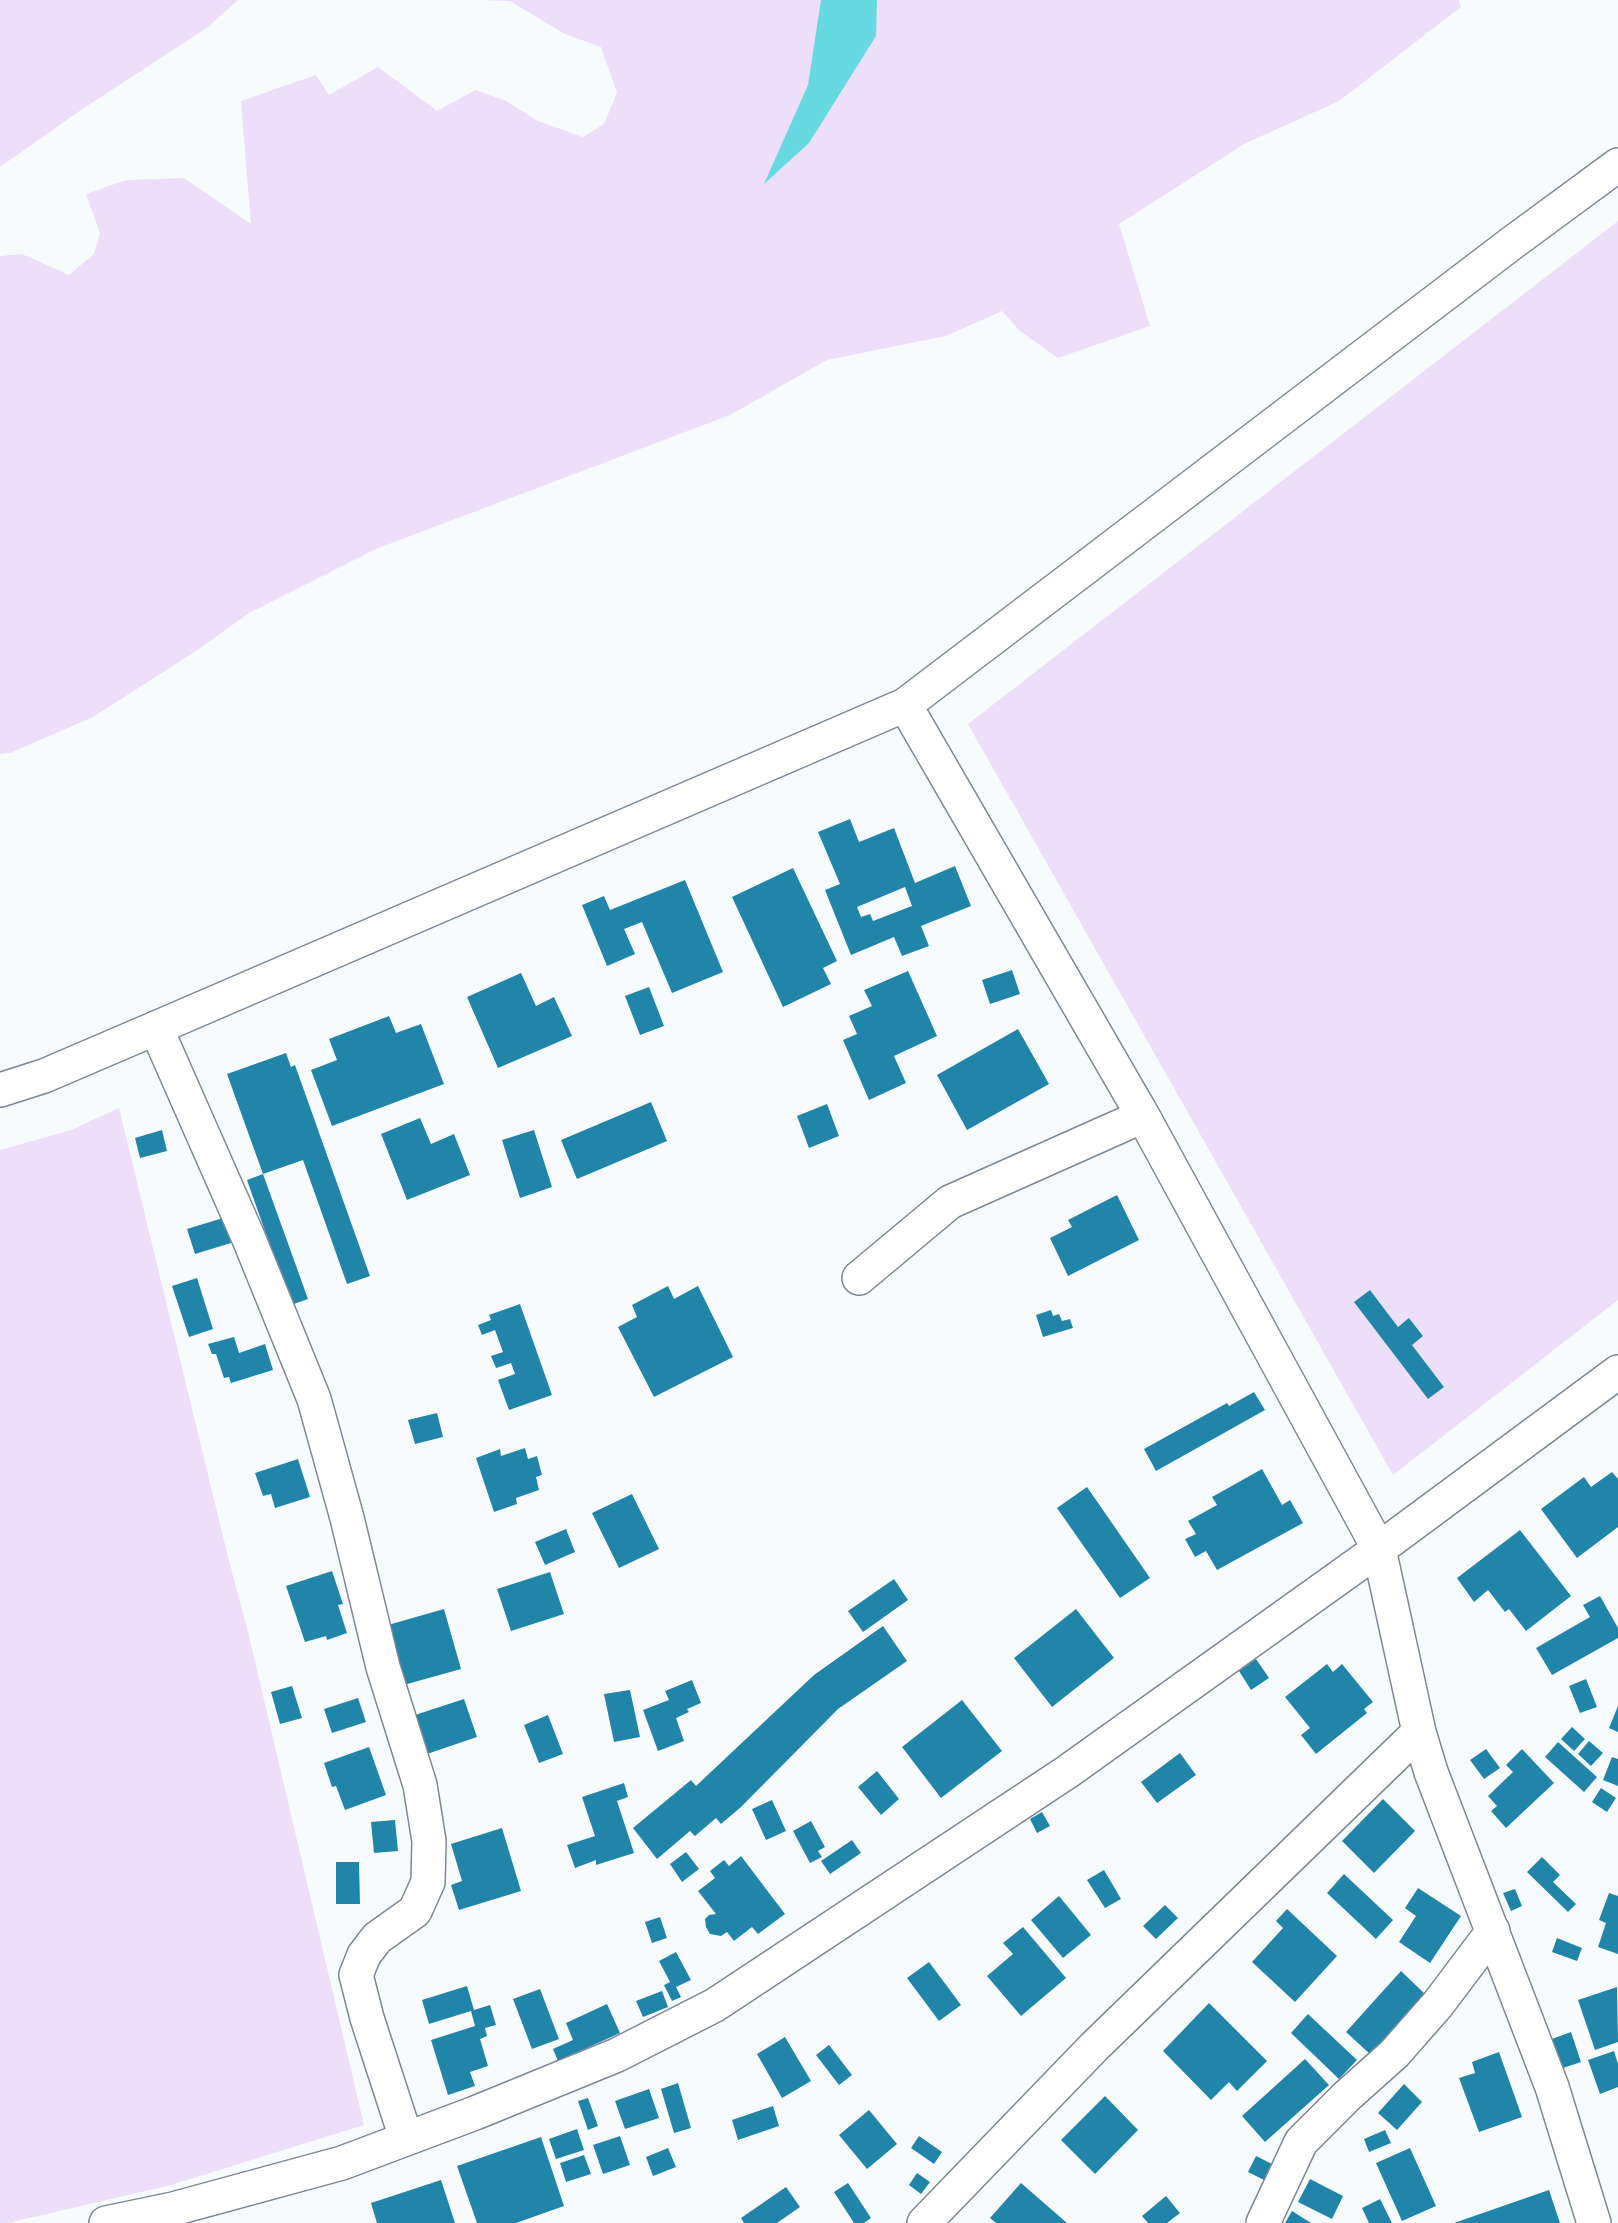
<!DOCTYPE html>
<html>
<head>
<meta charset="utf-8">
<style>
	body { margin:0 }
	canvas { display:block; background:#f8fbfe }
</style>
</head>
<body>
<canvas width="1618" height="2223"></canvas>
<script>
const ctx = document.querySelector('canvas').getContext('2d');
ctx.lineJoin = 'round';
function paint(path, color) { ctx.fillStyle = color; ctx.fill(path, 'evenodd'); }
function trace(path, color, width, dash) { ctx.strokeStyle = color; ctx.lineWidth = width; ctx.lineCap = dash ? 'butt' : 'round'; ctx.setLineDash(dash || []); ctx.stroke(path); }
paint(new Path2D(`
	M 0,0 L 238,0 L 208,27 L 81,110 L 0,167 Z
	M 480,0 L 1459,0 L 1461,7 L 1339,101 L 1244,144 L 1119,224 L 1150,326 L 1058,358 L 1020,331 L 1002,311 L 946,336 L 827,360 L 730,415 L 376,549 L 249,613 L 199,649 L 93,717 L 10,753 L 0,754 L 0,256 L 22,254 L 69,275 L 94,254 L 100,233 L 86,194 L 126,180 L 184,178 L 251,224 L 241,101 L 316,75 L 329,95 L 378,67 L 437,111 L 476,90 L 506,101 L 538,121 L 583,137 L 604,124 L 617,93 L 601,47 L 565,34 L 510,1 Z
	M 1618,221 L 1618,1300 L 1393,1475 L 968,724 ZM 1370,1290 L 1398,1327 L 1410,1319 L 1423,1335 L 1412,1345 L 1444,1386 L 1428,1399 L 1354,1302 Z
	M 119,1108 L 228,1557 L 249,1636 L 364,2125 L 171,2185 L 8,2223 L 0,2223 L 0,1150 L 71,1130 Z`), '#eddefa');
paint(new Path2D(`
	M 821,0 L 877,0 L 876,36 L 809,143 L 764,184 L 808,85 Z`), '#67d9e1');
paint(new Path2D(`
	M 850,819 L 859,842 L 894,828 L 915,883 L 955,866 L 971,906 L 921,926 L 929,946 L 902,956 L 894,937 L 851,955 L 825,890 L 840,884 L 818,832 ZM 905,887 L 912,906 L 873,921 L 870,914 L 861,917 L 857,907 Z
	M 793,868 L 837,961 L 823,968 L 831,984 L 783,1007 L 732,897 Z
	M 685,880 L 723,972 L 672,993 L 642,922 L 624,929 L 635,954 L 607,966 L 582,905 L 604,896 L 610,910 Z
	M 1012,970 L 1020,994 L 990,1004 L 982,980 Z
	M 908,971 L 937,1036 L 894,1056 L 906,1083 L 869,1100 L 843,1040 L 857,1034 L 849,1016 L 872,1006 L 864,990 Z
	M 521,973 L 536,1006 L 554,997 L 572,1036 L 498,1068 L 467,997 Z
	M 649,987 L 664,1026 L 640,1035 L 625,996 Z
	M 389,1016 L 396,1033 L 421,1024 L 444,1084 L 332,1126 L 311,1070 L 337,1060 L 329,1039 Z
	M 1018,1029 L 1049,1084 L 967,1130 L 937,1075 Z
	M 286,1053 L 291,1067 L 295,1065 L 370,1276 L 347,1284 L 303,1160 L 263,1174 L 227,1074 Z
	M 651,1102 L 667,1141 L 577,1179 L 561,1140 Z
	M 827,1104 L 839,1136 L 809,1148 L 797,1116 Z
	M 420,1118 L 431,1144 L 454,1134 L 470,1175 L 407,1200 L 381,1134 Z
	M 162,1130 L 167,1151 L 140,1158 L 135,1138 Z
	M 534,1130 L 552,1187 L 520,1198 L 502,1140 Z
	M 263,1174 L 308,1299 L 291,1305 L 247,1180 Z
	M 1117,1195 L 1139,1240 L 1068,1276 L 1050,1238 L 1072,1227 L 1068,1220 Z
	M 223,1218 L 231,1243 L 195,1254 L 187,1229 Z
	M 197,1278 L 213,1329 L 189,1337 L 172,1286 Z
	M 668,1286 L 674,1299 L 698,1286 L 733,1357 L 654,1397 L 618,1327 L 637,1317 L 632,1305 Z
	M 1370,1290 L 1398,1327 L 1409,1318 L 1423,1336 L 1412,1345 L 1444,1387 L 1428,1399 L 1354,1302 Z
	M 520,1304 L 552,1395 L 509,1410 L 498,1380 L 515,1374 L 511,1363 L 496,1368 L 491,1356 L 503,1352 L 495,1330 L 482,1335 L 478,1325 L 491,1320 L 489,1315 Z
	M 1051,1310 L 1053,1316 L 1059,1314 L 1062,1321 L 1070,1319 L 1073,1328 L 1043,1337 L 1036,1315 Z
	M 234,1337 L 239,1353 L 265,1344 L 273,1370 L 231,1383 L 229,1377 L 224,1378 L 216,1354 L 212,1354 L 208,1344 Z
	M 1254,1392 L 1265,1410 L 1156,1471 L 1144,1449 L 1227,1403 L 1229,1406 Z
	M 437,1413 L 443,1437 L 415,1444 L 408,1420 Z
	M 525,1448 L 528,1459 L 537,1456 L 542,1475 L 536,1477 L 539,1490 L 516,1498 L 517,1504 L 494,1512 L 476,1458 L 500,1449 L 501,1456 Z
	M 298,1459 L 310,1497 L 275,1508 L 271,1494 L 263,1496 L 255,1473 Z
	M 1262,1469 L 1282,1505 L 1290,1500 L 1303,1523 L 1217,1570 L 1206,1551 L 1195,1557 L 1185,1539 L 1196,1534 L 1188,1521 L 1217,1505 L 1212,1497 Z
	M 1612,1472 L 1618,1479 L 1618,1527 L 1577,1558 L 1541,1509 L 1584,1477 L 1591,1487 Z
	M 1087,1487 L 1150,1578 L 1120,1598 L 1057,1508 Z
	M 632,1494 L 659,1549 L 619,1568 L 592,1513 Z
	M 566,1529 L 575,1552 L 545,1565 L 535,1542 Z
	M 1520,1530 L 1571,1596 L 1526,1631 L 1509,1609 L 1505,1612 L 1488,1590 L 1474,1602 L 1457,1578 Z
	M 332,1571 L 343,1604 L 338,1605 L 347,1633 L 327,1640 L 326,1636 L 305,1642 L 286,1586 Z
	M 550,1572 L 564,1614 L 511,1631 L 497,1589 Z
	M 894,1579 L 908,1600 L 863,1632 L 848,1611 Z
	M 1600,1596 L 1618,1628 L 1618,1638 L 1552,1675 L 1536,1648 L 1590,1617 L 1583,1605 Z
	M 444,1609 L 461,1669 L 393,1688 L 388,1625 Z
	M 1076,1609 L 1114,1658 L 1052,1707 L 1014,1658 Z
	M 883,1626 L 907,1661 L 838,1709 L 741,1807 L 721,1824 L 716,1818 L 695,1836 L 690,1831 L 657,1859 L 633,1828 L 691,1780 L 696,1786 L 814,1675 Z
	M 1256,1659 L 1269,1678 L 1251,1690 L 1239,1671 Z
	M 1327,1664 L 1333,1672 L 1342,1664 L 1373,1702 L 1364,1709 L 1367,1713 L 1316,1754 L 1301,1735 L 1310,1728 L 1285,1697 Z
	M 1586,1679 L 1597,1707 L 1580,1713 L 1569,1686 Z
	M 692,1680 L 701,1703 L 687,1709 L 689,1712 L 676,1718 L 684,1741 L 658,1751 L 643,1710 L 669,1700 L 665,1691 Z
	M 292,1686 L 302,1718 L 280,1724 L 271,1692 Z
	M 630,1690 L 640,1737 L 614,1742 L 604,1694 Z
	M 358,1698 L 366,1722 L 332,1733 L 324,1709 Z
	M 464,1699 L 477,1737 L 421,1756 L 409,1717 Z
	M 962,1700 L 1002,1751 L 941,1798 L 902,1747 Z
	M 1618,1706 L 1618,1732 L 1609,1728 Z
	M 548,1715 L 563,1754 L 539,1763 L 524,1725 Z
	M 1572,1727 L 1585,1739 L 1574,1751 L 1561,1739 Z
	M 1589,1741 L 1603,1753 L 1591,1766 L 1578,1754 Z
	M 1558,1742 L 1597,1777 L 1584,1792 L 1545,1757 Z
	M 369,1747 L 386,1795 L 345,1810 L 336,1786 L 332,1787 L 324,1763 Z
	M 1486,1749 L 1500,1768 L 1484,1779 L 1470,1760 Z
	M 1522,1749 L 1554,1783 L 1506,1828 L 1491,1811 L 1497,1806 L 1488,1796 L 1513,1772 L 1506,1765 Z
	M 1180,1753 L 1196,1775 L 1157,1803 L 1141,1782 Z
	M 1612,1757 L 1618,1759 L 1618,1786 L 1603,1780 Z
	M 877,1771 L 899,1799 L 881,1815 L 858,1787 Z
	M 624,1783 L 628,1797 L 617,1801 L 634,1853 L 596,1865 L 596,1860 L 575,1868 L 567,1845 L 595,1836 L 582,1797 Z
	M 1601,1788 L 1616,1798 L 1607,1812 L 1592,1802 Z
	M 1383,1799 L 1415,1831 L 1374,1873 L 1342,1841 Z
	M 772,1800 L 786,1831 L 766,1840 L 752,1809 Z
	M 1042,1812 L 1050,1826 L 1037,1833 L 1030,1819 Z
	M 395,1820 L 398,1851 L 374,1853 L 371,1822 Z
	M 811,1821 L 825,1847 L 818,1851 L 822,1857 L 810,1863 L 793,1831 Z
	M 502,1828 L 521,1891 L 459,1910 L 451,1885 L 462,1881 L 451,1844 Z
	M 852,1840 L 861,1853 L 830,1874 L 821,1861 Z
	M 686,1852 L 699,1869 L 682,1882 L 670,1864 Z
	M 741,1856 L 785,1914 L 758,1934 L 752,1927 L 734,1941 L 727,1932 L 721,1936 L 710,1934 L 706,1927 L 705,1919 L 709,1915 L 716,1914 L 698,1891 L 715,1878 L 710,1871 L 724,1860 L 729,1866 Z
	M 1542,1857 L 1560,1875 L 1553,1882 L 1576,1904 L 1568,1912 L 1527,1872 Z
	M 336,1862 L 359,1862 L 360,1904 L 336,1904 Z
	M 1104,1870 L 1121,1899 L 1105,1908 L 1087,1880 Z
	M 1344,1874 L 1393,1920 L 1376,1939 L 1327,1893 Z
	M 1418,1888 L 1461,1916 L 1430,1963 L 1399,1942 L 1416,1916 L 1405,1908 Z
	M 1515,1889 L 1522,1906 L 1511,1911 L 1503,1893 Z
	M 1609,1893 L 1618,1896 L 1618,1954 L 1598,1947 L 1606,1923 L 1599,1920 Z
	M 1059,1896 L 1091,1935 L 1063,1958 L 1031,1920 Z
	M 1165,1905 L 1178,1918 L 1156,1939 L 1143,1926 Z
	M 1287,1909 L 1337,1956 L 1295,2002 L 1252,1962 L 1283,1928 L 1276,1921 Z
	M 660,1917 L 667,1938 L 652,1943 L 645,1922 Z
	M 1023,1927 L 1066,1978 L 1021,2016 L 987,1976 L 1013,1954 L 1003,1943 Z
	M 1557,1938 L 1582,1948 L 1577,1961 L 1552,1952 Z
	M 676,1952 L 691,1980 L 676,1987 L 681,1997 L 672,2001 L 664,1985 L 670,1982 L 659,1961 Z
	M 929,1962 L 961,2005 L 939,2021 L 907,1978 Z
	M 1401,1971 L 1426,1995 L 1371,2055 L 1346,2032 Z
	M 467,1986 L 474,2010 L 490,2005 L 496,2025 L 485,2028 L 487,2036 L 480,2039 L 488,2066 L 470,2072 L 475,2086 L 448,2095 L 431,2040 L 475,2026 L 471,2011 L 429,2024 L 422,2000 Z
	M 1617,1987 L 1618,2042 L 1595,2050 L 1578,2000 Z
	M 540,1989 L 559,2039 L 532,2049 L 513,1999 Z
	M 662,1991 L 668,2007 L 643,2017 L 636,2001 Z
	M 1209,2003 L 1267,2061 L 1237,2091 L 1229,2082 L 1211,2100 L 1163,2051 Z
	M 607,2004 L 620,2033 L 558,2061 L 553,2049 L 573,2040 L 566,2023 Z
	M 1308,2014 L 1357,2060 L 1339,2079 L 1291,2033 Z
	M 1571,2032 L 1581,2062 L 1560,2069 L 1549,2040 Z
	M 785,2037 L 811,2081 L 782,2098 L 757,2054 Z
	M 829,2045 L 852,2075 L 839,2085 L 816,2055 Z
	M 1614,2051 L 1618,2064 L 1618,2087 L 1600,2094 L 1588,2060 Z
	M 1499,2052 L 1522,2117 L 1479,2132 L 1459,2078 L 1475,2073 L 1472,2062 Z
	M 1305,2059 L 1329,2085 L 1265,2142 L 1242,2116 Z
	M 678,2083 L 691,2128 L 674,2133 L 661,2089 Z
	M 1404,2084 L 1422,2102 L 1397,2130 L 1378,2113 Z
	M 649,2089 L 659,2118 L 625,2129 L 615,2101 Z
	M 1105,2096 L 1138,2130 L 1095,2174 L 1061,2140 Z
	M 588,2098 L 598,2126 L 588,2130 L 578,2101 Z
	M 773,2106 L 779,2126 L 738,2140 L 732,2120 Z
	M 869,2110 L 897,2144 L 867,2169 L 839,2135 Z
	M 577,2129 L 584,2150 L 556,2159 L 549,2139 Z
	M 1385,2130 L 1391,2143 L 1369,2152 L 1364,2139 Z
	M 620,2136 L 630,2165 L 603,2174 L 593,2145 Z
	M 919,2136 L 942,2152 L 934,2164 L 911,2148 Z
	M 541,2137 L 564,2206 L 516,2223 L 477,2223 L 457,2166 Z
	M 668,2148 L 676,2167 L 653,2176 L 646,2157 Z
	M 1410,2148 L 1436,2206 L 1402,2221 L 1376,2163 Z
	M 584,2155 L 591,2174 L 566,2182 L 560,2163 Z
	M 1256,2156 L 1276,2166 L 1268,2182 L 1248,2172 Z
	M 917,2173 L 930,2182 L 921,2194 L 909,2185 Z
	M 1310,2179 L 1343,2196 L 1332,2219 L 1298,2202 Z
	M 441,2180 L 455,2223 L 377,2223 L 371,2203 Z
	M 848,2183 L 871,2218 L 864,2223 L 854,2223 L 834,2192 Z
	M 1021,2183 L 1067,2223 L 996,2223 L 990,2218 Z
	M 786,2187 L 800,2207 L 777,2223 L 744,2223 L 741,2218 Z
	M 1549,2190 L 1560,2223 L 1454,2223 Z
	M 1166,2196 L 1180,2213 L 1167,2223 L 1148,2223 L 1142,2216 Z
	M 1380,2199 L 1392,2223 L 1369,2223 L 1362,2208 Z
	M 1292,2211 L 1311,2223 L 1285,2223 Z`), '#2185aa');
const minor = new Path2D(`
	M 905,705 L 1143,1116 L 1379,1549 L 1419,1732 L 1431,1772 L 1552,2087 L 1594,2223
	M 156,1028 L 249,1239 L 314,1399 L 347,1518 L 383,1667 L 420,1785 L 429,1841 L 428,1882 L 415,1911 L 377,1938 L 364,1955 L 356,1975 L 367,2018 L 406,2138
	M 859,1278 L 950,1202 L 1143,1116
	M 106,2223 L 173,2209 L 342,2163 L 475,2113 L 617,2055 L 715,2005 L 1067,1772 L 1379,1549 L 1618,1372
	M 924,2223 L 1094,2047 L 1419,1732
	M 1263,2223 L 1301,2142 L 1347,2096 L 1394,2054 L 1438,2004 L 1493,1931`);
const major = new Path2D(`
	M 0,1090 L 44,1076 L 156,1028 L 905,705 L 1512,243 L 1618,165`);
trace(minor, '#7c8898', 36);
trace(major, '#7c8898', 36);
trace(minor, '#fff', 33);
trace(major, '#fff', 33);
</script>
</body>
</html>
